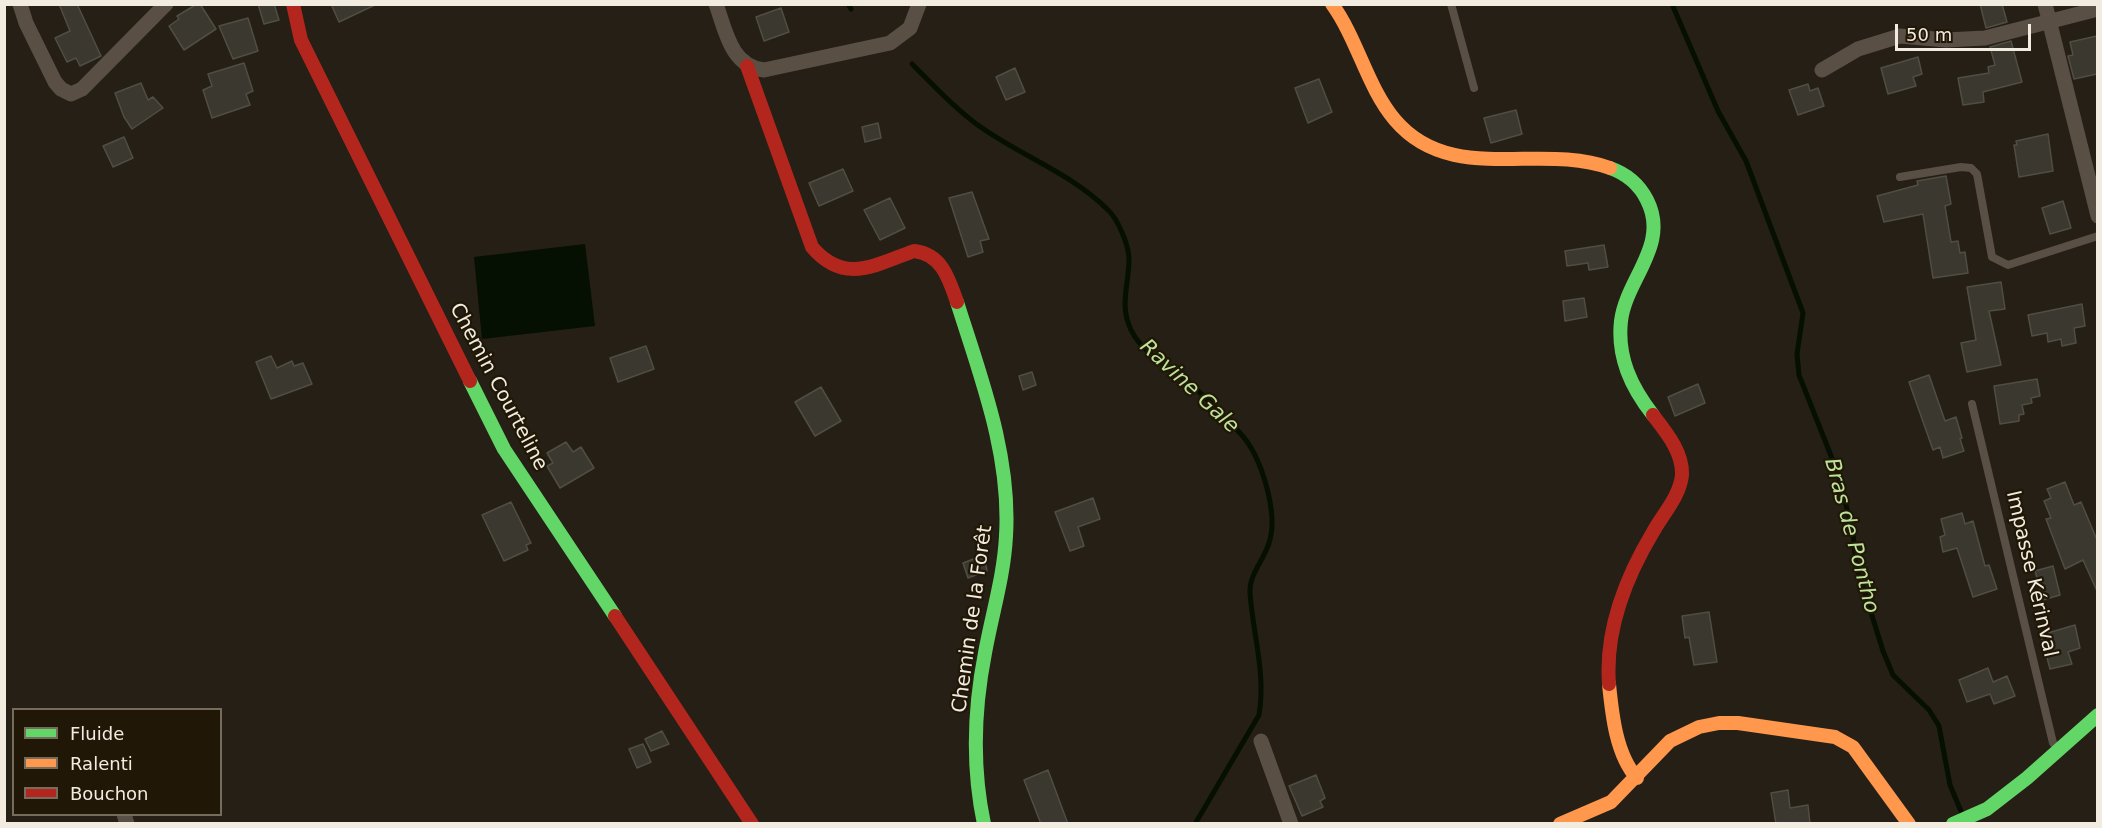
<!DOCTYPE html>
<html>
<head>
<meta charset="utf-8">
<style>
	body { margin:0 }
	#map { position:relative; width:2102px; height:828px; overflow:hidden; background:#251f15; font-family:"DejaVu Sans",sans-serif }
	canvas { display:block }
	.frame { position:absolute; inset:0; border:6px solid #f2ece0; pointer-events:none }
	.legend { position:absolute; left:12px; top:708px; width:210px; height:108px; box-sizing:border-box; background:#211706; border:2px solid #756c5d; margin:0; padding:8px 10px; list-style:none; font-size:18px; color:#f2ece0 }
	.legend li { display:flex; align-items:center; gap:12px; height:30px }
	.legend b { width:30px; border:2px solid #756c5d }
	.scale { position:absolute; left:1895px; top:24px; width:136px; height:27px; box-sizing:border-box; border:3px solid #f2ece0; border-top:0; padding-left:8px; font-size:18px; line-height:21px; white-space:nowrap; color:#f2ece0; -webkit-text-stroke:4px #211706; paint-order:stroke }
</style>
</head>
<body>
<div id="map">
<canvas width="2102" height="828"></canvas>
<div class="frame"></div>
<ul class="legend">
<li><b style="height:8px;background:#63d668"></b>Fluide</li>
<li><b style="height:8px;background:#ff974d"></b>Ralenti</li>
<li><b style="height:8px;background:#b3261e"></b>Bouchon</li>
</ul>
<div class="scale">50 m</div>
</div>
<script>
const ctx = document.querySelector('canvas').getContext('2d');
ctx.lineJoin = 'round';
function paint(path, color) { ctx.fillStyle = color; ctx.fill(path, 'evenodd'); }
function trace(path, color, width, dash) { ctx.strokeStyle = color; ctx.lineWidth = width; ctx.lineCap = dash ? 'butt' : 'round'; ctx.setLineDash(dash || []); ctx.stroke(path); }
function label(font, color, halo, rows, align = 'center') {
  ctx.font = font + ' "DejaVu Sans",sans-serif'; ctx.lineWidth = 4.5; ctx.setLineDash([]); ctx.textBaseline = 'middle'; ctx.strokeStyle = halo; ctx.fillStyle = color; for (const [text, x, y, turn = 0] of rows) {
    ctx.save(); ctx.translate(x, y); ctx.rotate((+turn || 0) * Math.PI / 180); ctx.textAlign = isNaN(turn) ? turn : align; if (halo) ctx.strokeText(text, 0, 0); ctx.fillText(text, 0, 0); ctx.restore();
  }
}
paint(new Path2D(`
	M 585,244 L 595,326 L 482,339 L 474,257 Z`), '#061002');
trace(new Path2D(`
	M 848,4 L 851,9
	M 1672,4 L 1718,111 L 1746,161 L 1803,313 L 1797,354 L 1799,375 L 1839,476 L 1853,534 L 1856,564 L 1883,651 L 1893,675 L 1929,710 L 1939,726 L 1950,785 L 1963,816
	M 912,64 C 932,84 952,106 975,123 C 1018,155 1070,172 1108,210 C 1118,219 1129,246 1129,259 C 1129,285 1119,305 1131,330 C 1143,354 1168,366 1188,382 C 1206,397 1224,416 1240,433 C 1261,455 1279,513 1269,543 C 1264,560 1249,574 1250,593 C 1253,635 1266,672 1259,715 L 1195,824`), '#061002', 5);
const building = new Path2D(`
	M 59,4 L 77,4 L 101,56 L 80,66 L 76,58 L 67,62 L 55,38 L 70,31 Z
	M 197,4 L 200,4 L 216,29 L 184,50 L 169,26 L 179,19 L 177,16 Z
	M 258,4 L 274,4 L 279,20 L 264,24 Z
	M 331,4 L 377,4 L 339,22 Z
	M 1980,4 L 2002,4 L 2007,22 L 1986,28 Z
	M 781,8 L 789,32 L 764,41 L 756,17 Z
	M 248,18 L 258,51 L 233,59 L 219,26 Z
	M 2097,36 L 2097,74 L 2074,79 L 2068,56 L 2073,55 L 2070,42 Z
	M 2011,41 L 2022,82 L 1983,92 L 1984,102 L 1963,105 L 1958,78 L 1989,73 L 1988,67 L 1995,65 L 1990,47 Z
	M 1918,57 L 1922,74 L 1913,77 L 1916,86 L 1888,94 L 1881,68 Z
	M 244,63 L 253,91 L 246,94 L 250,105 L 212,118 L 203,90 L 212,86 L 208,74 Z
	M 1015,68 L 1025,92 L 1006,100 L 996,77 Z
	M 1319,79 L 1332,112 L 1308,123 L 1295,88 Z
	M 141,83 L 148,100 L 153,97 L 163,108 L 132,129 L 124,117 L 115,93 Z
	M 1808,84 L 1810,91 L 1818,88 L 1824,106 L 1798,115 L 1789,90 Z
	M 1516,110 L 1522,134 L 1491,143 L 1484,118 Z
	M 878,123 L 881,138 L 865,142 L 862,127 Z
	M 2048,134 L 2053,171 L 2019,177 L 2014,145 L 2017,145 L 2016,141 Z
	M 124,137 L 133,158 L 113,167 L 103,146 Z
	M 843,169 L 853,191 L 819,206 L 809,183 Z
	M 1946,176 L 1951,204 L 1945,206 L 1951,242 L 1958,241 L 1960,253 L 1965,252 L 1968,273 L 1933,278 L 1923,214 L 1884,222 L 1877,196 L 1918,185 L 1917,181 Z
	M 972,192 L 989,239 L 980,241 L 983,252 L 968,257 L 949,198 Z
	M 890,198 L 905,228 L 880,240 L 864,210 Z
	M 2063,201 L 2071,228 L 2050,234 L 2042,208 Z
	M 1604,245 L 1608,267 L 1589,270 L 1588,263 L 1567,266 L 1565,251 Z
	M 2001,282 L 2005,309 L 1989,311 L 2001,365 L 1967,372 L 1961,343 L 1976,340 L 1967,287 Z
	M 1584,298 L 1587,317 L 1565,321 L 1563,301 Z
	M 2082,304 L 2085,326 L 2074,328 L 2076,343 L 2062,346 L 2061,339 L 2048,342 L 2047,333 L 2032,336 L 2028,315 Z
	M 646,346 L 654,369 L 618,382 L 610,358 Z
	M 271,356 L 277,368 L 292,361 L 294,366 L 303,363 L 312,384 L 271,399 L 256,362 Z
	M 1032,372 L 1036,385 L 1023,390 L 1019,376 Z
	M 1929,375 L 1945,421 L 1956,417 L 1962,438 L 1960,439 L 1964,451 L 1943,458 L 1940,447 L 1933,450 L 1909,382 Z
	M 2037,379 L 2040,396 L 2031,398 L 2032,403 L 2022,405 L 2024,414 L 2019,415 L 2019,421 L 2000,424 L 1994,386 Z
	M 1698,384 L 1705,403 L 1675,416 L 1668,397 Z
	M 821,387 L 841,421 L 815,436 L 795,402 Z
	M 566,442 L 573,452 L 581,447 L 594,468 L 560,488 L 547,466 L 553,463 L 547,453 Z
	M 2065,482 L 2074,505 L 2081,502 L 2097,540 L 2097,591 L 2083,560 L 2065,569 L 2046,519 L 2051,518 L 2044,501 L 2051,498 L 2047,489 Z
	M 1093,498 L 1100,519 L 1078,527 L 1084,546 L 1070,551 L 1055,512 Z
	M 511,502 L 531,543 L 526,545 L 528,550 L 504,561 L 482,515 Z
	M 1962,513 L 1965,524 L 1973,521 L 1985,566 L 1989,565 L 1997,589 L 1973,597 L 1957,548 L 1943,552 L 1940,537 L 1945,535 L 1941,519 Z
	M 984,555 L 987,571 L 968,578 L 963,563 Z
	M 2053,566 L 2060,595 L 2043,600 L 2035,571 Z
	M 1709,612 L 1717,662 L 1694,665 L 1689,637 L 1685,638 L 1682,616 Z
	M 2075,625 L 2080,648 L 2068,652 L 2072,664 L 2050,669 L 2041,635 Z
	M 1988,668 L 1993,682 L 2007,676 L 2015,696 L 1994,704 L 1990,694 L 1967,702 L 1959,680 Z
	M 662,731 L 669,744 L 651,751 L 645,739 Z
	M 643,744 L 651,762 L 637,768 L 629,749 Z
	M 1048,770 L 1068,824 L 1041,824 L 1024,780 Z
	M 1316,775 L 1325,798 L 1320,801 L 1323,807 L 1302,816 L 1289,786 Z
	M 1788,790 L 1790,808 L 1808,805 L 1810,824 L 1776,824 L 1771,793 Z`);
paint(building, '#3b382f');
trace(building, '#504e44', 1.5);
trace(new Path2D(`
	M 1451,4 L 1474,88
	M 1900,177 L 1961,167 L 1971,168 L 1977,174 L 1992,257 L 2008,265 L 2098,236
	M 1972,404 L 2053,743 L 2058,748`), '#5a4f45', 8);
trace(new Path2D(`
	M 20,4 L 26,23 L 55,82 L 61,89 L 71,94 L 82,89 L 166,4
	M 716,4 C 726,32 731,66 764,70 L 890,43 L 910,28 L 919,4
	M 2045,4 L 2098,216
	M 1822,70 L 1858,49 L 1900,36 L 1946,40 L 1985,38 L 2098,9
	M 1261,741 L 1291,824
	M 124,814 L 127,824`), '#5a4f45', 15);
trace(new Path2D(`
	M 1610,168 C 1627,174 1639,184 1647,200 C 1670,245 1626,279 1621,321 C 1617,357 1631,387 1653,415
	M 957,302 C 981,378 1011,455 1006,536 C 1004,576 992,614 985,653 C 974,709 972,767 984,824
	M 470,381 L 504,449 L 615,616
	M 1953,824 L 1987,809 L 2027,778 L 2098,715`), '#63d668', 14);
trace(new Path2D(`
	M 1332,4 C 1358,40 1367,87 1395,120 C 1451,186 1540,142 1610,168
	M 1609,684 C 1612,714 1616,755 1637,778
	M 1560,824 L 1611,802 L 1670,741 L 1699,727 L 1719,723 L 1738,723 L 1835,737 L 1853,747 L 1909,824`), '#ff974d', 14);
trace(new Path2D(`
	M 293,4 L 301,40 L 470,381
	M 747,66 L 812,247 C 844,285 875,265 914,251 C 942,254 949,279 957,302
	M 615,616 L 752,824
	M 1609,684 C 1605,631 1626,577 1653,532 C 1663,514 1680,496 1682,475 C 1683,452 1666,432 1653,415`), '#b3261e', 14);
label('20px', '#f2ece0', '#211706', [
	["Chemin Courteline",498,387,62],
	["Impasse Kérinval",2031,574,77],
	["Chemin de la Forêt",973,619,-82]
]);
label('italic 21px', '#bde39b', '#211706', [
	["Ravine Gale",1189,387,43],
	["Bras de Pontho",1851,536,75]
]);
</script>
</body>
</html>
